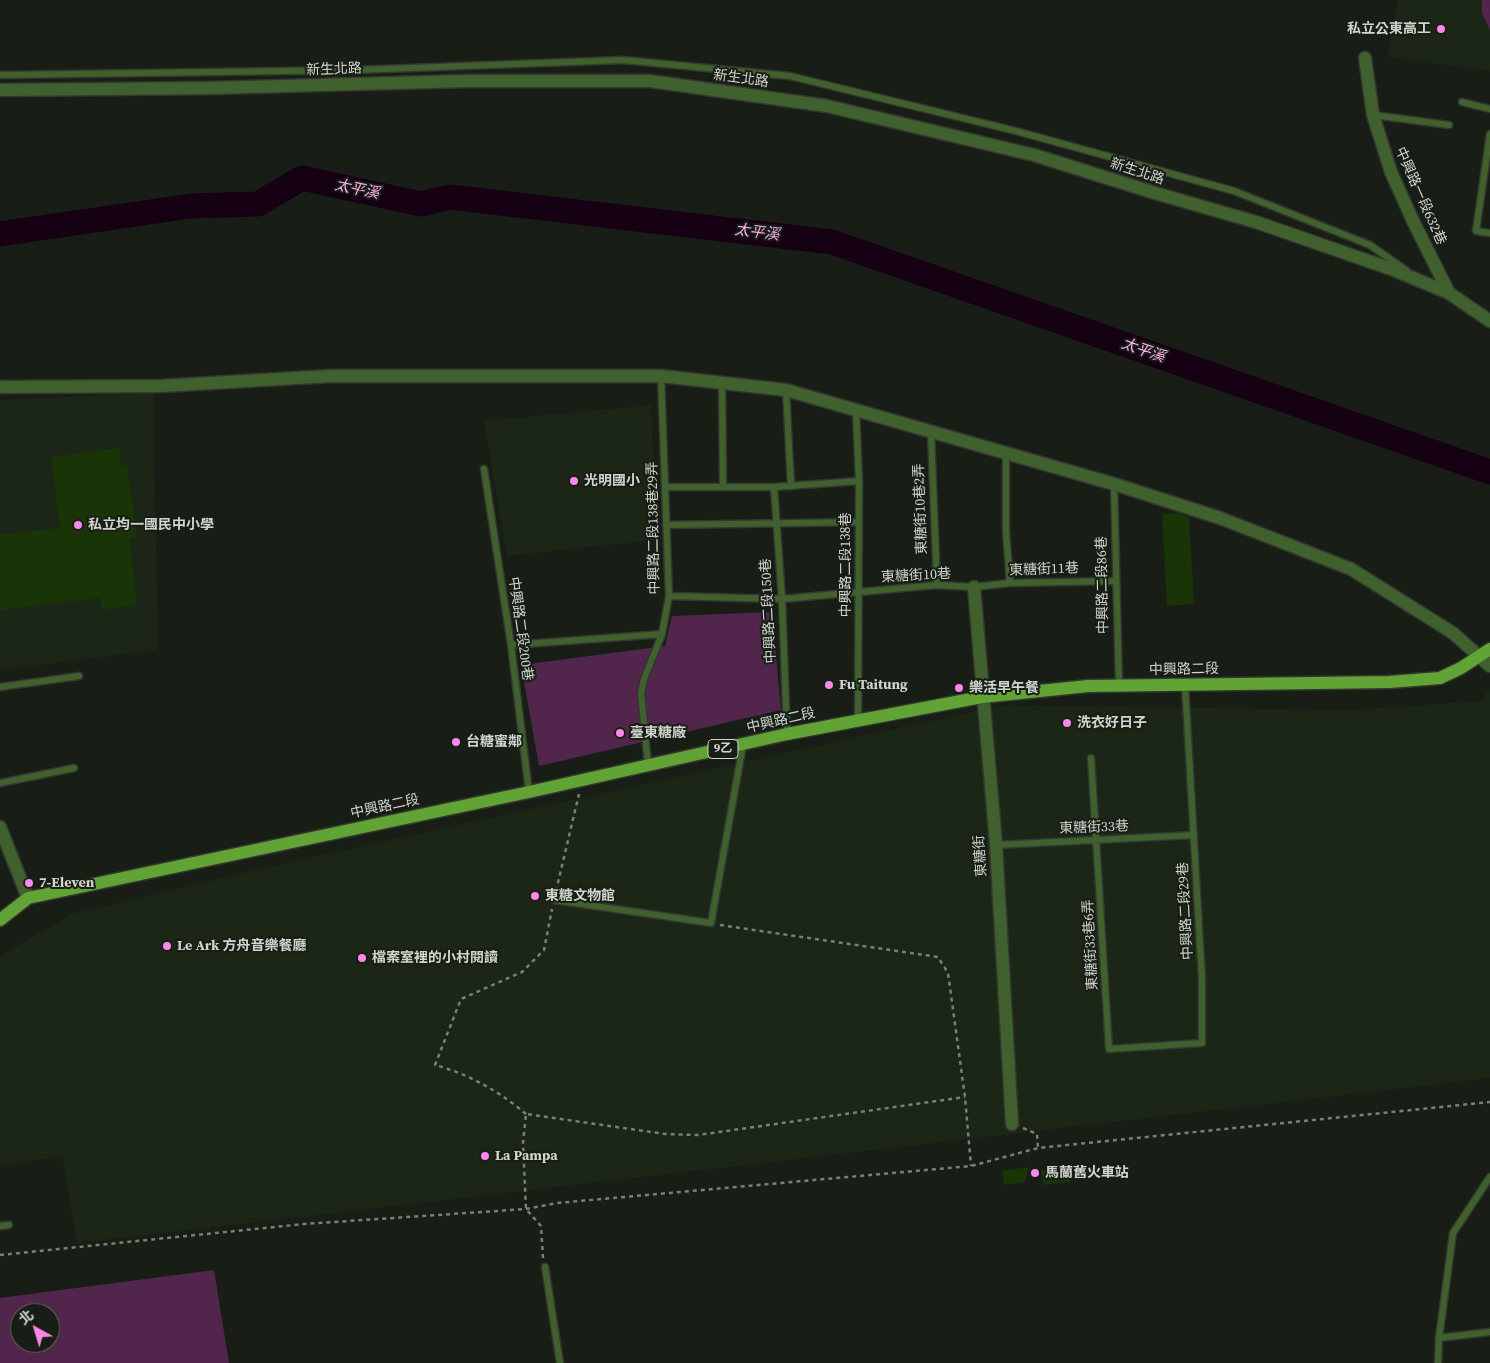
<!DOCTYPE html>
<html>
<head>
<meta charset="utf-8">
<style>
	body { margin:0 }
	#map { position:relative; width:1490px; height:1363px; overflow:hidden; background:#181e15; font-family:"Source Serif 4","Noto Sans TC",serif }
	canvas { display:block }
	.north { position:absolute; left:10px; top:1303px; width:50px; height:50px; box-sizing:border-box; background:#181e15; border:1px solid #62675f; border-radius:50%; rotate:321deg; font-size:14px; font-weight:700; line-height:20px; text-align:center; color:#d0d5ce }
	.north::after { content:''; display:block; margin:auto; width:18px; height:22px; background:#f888ea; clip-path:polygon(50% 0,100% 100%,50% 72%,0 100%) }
</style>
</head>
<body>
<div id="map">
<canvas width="1490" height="1363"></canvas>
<div class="north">北</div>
</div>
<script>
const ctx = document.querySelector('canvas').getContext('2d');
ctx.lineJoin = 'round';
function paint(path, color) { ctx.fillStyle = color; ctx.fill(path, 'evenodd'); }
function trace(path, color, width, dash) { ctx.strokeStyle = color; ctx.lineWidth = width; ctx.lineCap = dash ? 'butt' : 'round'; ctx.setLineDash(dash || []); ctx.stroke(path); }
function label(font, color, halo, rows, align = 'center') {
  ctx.font = font + ' "Source Serif 4","Noto Sans TC",serif'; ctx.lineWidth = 4; ctx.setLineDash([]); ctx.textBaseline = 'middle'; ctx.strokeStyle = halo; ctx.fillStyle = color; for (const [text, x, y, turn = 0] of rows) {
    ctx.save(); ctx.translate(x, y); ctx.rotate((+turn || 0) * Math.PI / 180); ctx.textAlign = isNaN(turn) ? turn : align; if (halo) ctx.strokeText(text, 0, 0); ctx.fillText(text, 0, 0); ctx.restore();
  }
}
paint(new Path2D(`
	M 1398,0 L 1490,0 L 1490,71 L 1388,57 Z
	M 153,393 L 158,650 L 0,670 L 0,400 Z
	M 651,405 L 656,540 L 507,556 L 484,421 Z
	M 1490,689 L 1490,1078 L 77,1243 L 62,1156 L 0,1166 L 0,956 L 72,914 L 282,864 L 1003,705 L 1351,710 L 1481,701 Z`), '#1c2617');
paint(new Path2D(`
	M 1482,0 L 1490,0 L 1490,30 L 1482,13 Z
	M 772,612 L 781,710 L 539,766 L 521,665 L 665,646 L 672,616 Z
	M 214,1270 L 229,1363 L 0,1363 L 0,1298 ZM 20,1313 L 50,1313 L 50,1343 L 20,1343 Z`), '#51254c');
trace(new Path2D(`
	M 0,234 L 191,206 L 258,204 L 302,178 L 421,204 L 450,197 L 832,242 L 1490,472`), '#160014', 25);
paint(new Path2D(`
	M 119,448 L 121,465 L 127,464 L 137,538 L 130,539 L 137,604 L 102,610 L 100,598 L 0,610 L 0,535 L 60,528 L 51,457 Z
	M 1178,513 L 1189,517 L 1194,604 L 1167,606 L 1162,514 Z
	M 1029,1167 L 1025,1182 L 1004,1185 L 1002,1171 Z
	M 1068,1167 L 1070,1182 L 1043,1185 L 1041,1170 Z`), '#193407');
const service = new Path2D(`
	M 0,75 L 356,70 L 623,60 L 790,76 L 1016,131 L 1234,191 L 1370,245 L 1407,271
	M 1462,102 L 1490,109
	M 1373,115 L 1449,125
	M 1490,134 L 1476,231 L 1490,233
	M 722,382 L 723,487
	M 786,390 L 791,486
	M 856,410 L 859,481 L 858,721
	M 931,433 L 937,585
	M 1006,454 L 1006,531 L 1010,583
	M 484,469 L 511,645 L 529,792
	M 1114,484 L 1119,686
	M 666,487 L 774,487 L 859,481
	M 774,487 L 782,599 L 787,734
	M 666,525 L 859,522
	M 669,596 L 782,599 L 937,585 L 974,587 L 1010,583 L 1115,581
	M 511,645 L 662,634
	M 0,687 L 79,676
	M 1091,758 L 1109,1049 L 1202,1043 L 1202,980 L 1185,685
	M 648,764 L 641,693 L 644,679 L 662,634 L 669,596 L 661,376
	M 0,783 L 74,768
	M 996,845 L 1194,835
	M 554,900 L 711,923 L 743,745
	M 0,1226 L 9,1225
	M 545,1267 L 560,1363
	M 1439,1338 L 1453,1233 L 1490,1177
	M 1438,1363 L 1439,1338 L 1490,1332`);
const minor = new Path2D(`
	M 1365,58 L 1373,115 L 1391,172 L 1413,221 L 1449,293 L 1490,321
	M 974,587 L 996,845 L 1012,1124
	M 0,827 L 28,898`);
const tertiary = new Path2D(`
	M 0,90 L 211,88 L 466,81 L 650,81 L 827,106 L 1034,155 L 1155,193 L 1256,222 L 1394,270 L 1449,293
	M 0,387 L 161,386 L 330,376 L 661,376 L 786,390 L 1114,484 L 1220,518 L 1351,569 L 1453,633 L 1490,666`);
const primary = new Path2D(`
	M 0,920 L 28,898 L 529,792 L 787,734 L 982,697 L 1088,686 L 1389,682 L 1440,678 L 1461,668 L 1490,649`);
trace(service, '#32382f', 9);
trace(minor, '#32382f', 15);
trace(tertiary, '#32382f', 15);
trace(primary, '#32382f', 15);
trace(new Path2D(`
	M 556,891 L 579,794
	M 720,925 L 938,957 L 948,973 L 965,1097 L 971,1166
	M 526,1114 C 500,1092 469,1074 435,1065 L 461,999 L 522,972 L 544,950 L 552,909
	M 1023,1128 L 1037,1134 L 1038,1148
	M 0,1255 L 304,1224 L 526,1209 L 557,1203 L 971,1166 L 1038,1148 L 1490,1102
	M 543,1258 L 541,1226 L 526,1209 L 523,1143 L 526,1114 L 665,1134 L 698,1135 L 965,1097`), '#7a7f77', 2.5, [4, 4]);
trace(service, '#40602e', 6);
trace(minor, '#40602e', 12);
trace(tertiary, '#40602e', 12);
trace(primary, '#61a435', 12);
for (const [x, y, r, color] of [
	[1441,29,5,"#f888ea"],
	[574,481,5,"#f888ea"],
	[78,525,5,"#f888ea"],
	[829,685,5,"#f888ea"],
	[959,688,5,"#f888ea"],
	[1067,723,5,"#f888ea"],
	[620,733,5,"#f888ea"],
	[456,742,5,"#f888ea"],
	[29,883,5,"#f888ea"],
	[535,896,5,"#f888ea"],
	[167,946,5,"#f888ea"],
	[362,958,5,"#f888ea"],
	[485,1156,5,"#f888ea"],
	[1035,1173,5,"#f888ea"]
]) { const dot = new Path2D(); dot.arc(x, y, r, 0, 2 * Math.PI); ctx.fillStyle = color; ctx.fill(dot); trace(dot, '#181e15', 2); }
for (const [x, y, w] of [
	[723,749,30]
]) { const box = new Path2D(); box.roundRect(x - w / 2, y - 9.5, w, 19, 4); ctx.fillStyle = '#181e15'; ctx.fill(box); trace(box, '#d0d5ce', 1); }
label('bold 12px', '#d0d5ce', null, [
	["9乙",723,749]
]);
label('bold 14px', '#d0d5ce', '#181e15', [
	["私立公東高工",1431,29,"right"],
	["光明國小",584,481],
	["私立均一國民中小學",88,525],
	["Fu Taitung",839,685],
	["樂活早午餐",969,688],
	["洗衣好日子",1077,723],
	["臺東糖廠",630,733],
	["台糖蜜鄰",466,742],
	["7-Eleven",39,883],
	["東糖文物館",545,896],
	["Le Ark 方舟音樂餐廳",177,946],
	["檔案室裡的小村閱讀",372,958],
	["La Pampa",495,1156],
	["馬蘭舊火車站",1045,1173]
], 'left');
label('14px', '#d0d5ce', '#181e15', [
	["新生北路",334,70,-2],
	["新生北路",741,79,8],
	["新生北路",1137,172,18],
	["中興路一段632巷",1420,196,66],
	["東糖街10巷2弄",921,509,-92],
	["中興路二段138巷29弄",654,528,-91],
	["中興路二段138巷",846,565,-90],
	["東糖街11巷",1044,570,-2],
	["東糖街10巷",916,576,-3],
	["中興路二段86巷",1103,585,-91],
	["中興路二段150巷",769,611,-93],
	["中興路二段200巷",520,629,82],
	["中興路二段",1184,670,-1],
	["中興路二段",781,721,-13],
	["中興路二段",385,807,-12],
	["東糖街33巷",1094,828,-2],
	["東糖街",981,856,-94],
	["中興路二段29巷",1186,911,-93],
	["東糖街33巷6弄",1091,945,-93]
]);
label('italic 15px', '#feaef3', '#181e15', [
	["太平溪",357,190,12],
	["太平溪",757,233,7],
	["太平溪",1143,351,19]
]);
</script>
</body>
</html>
